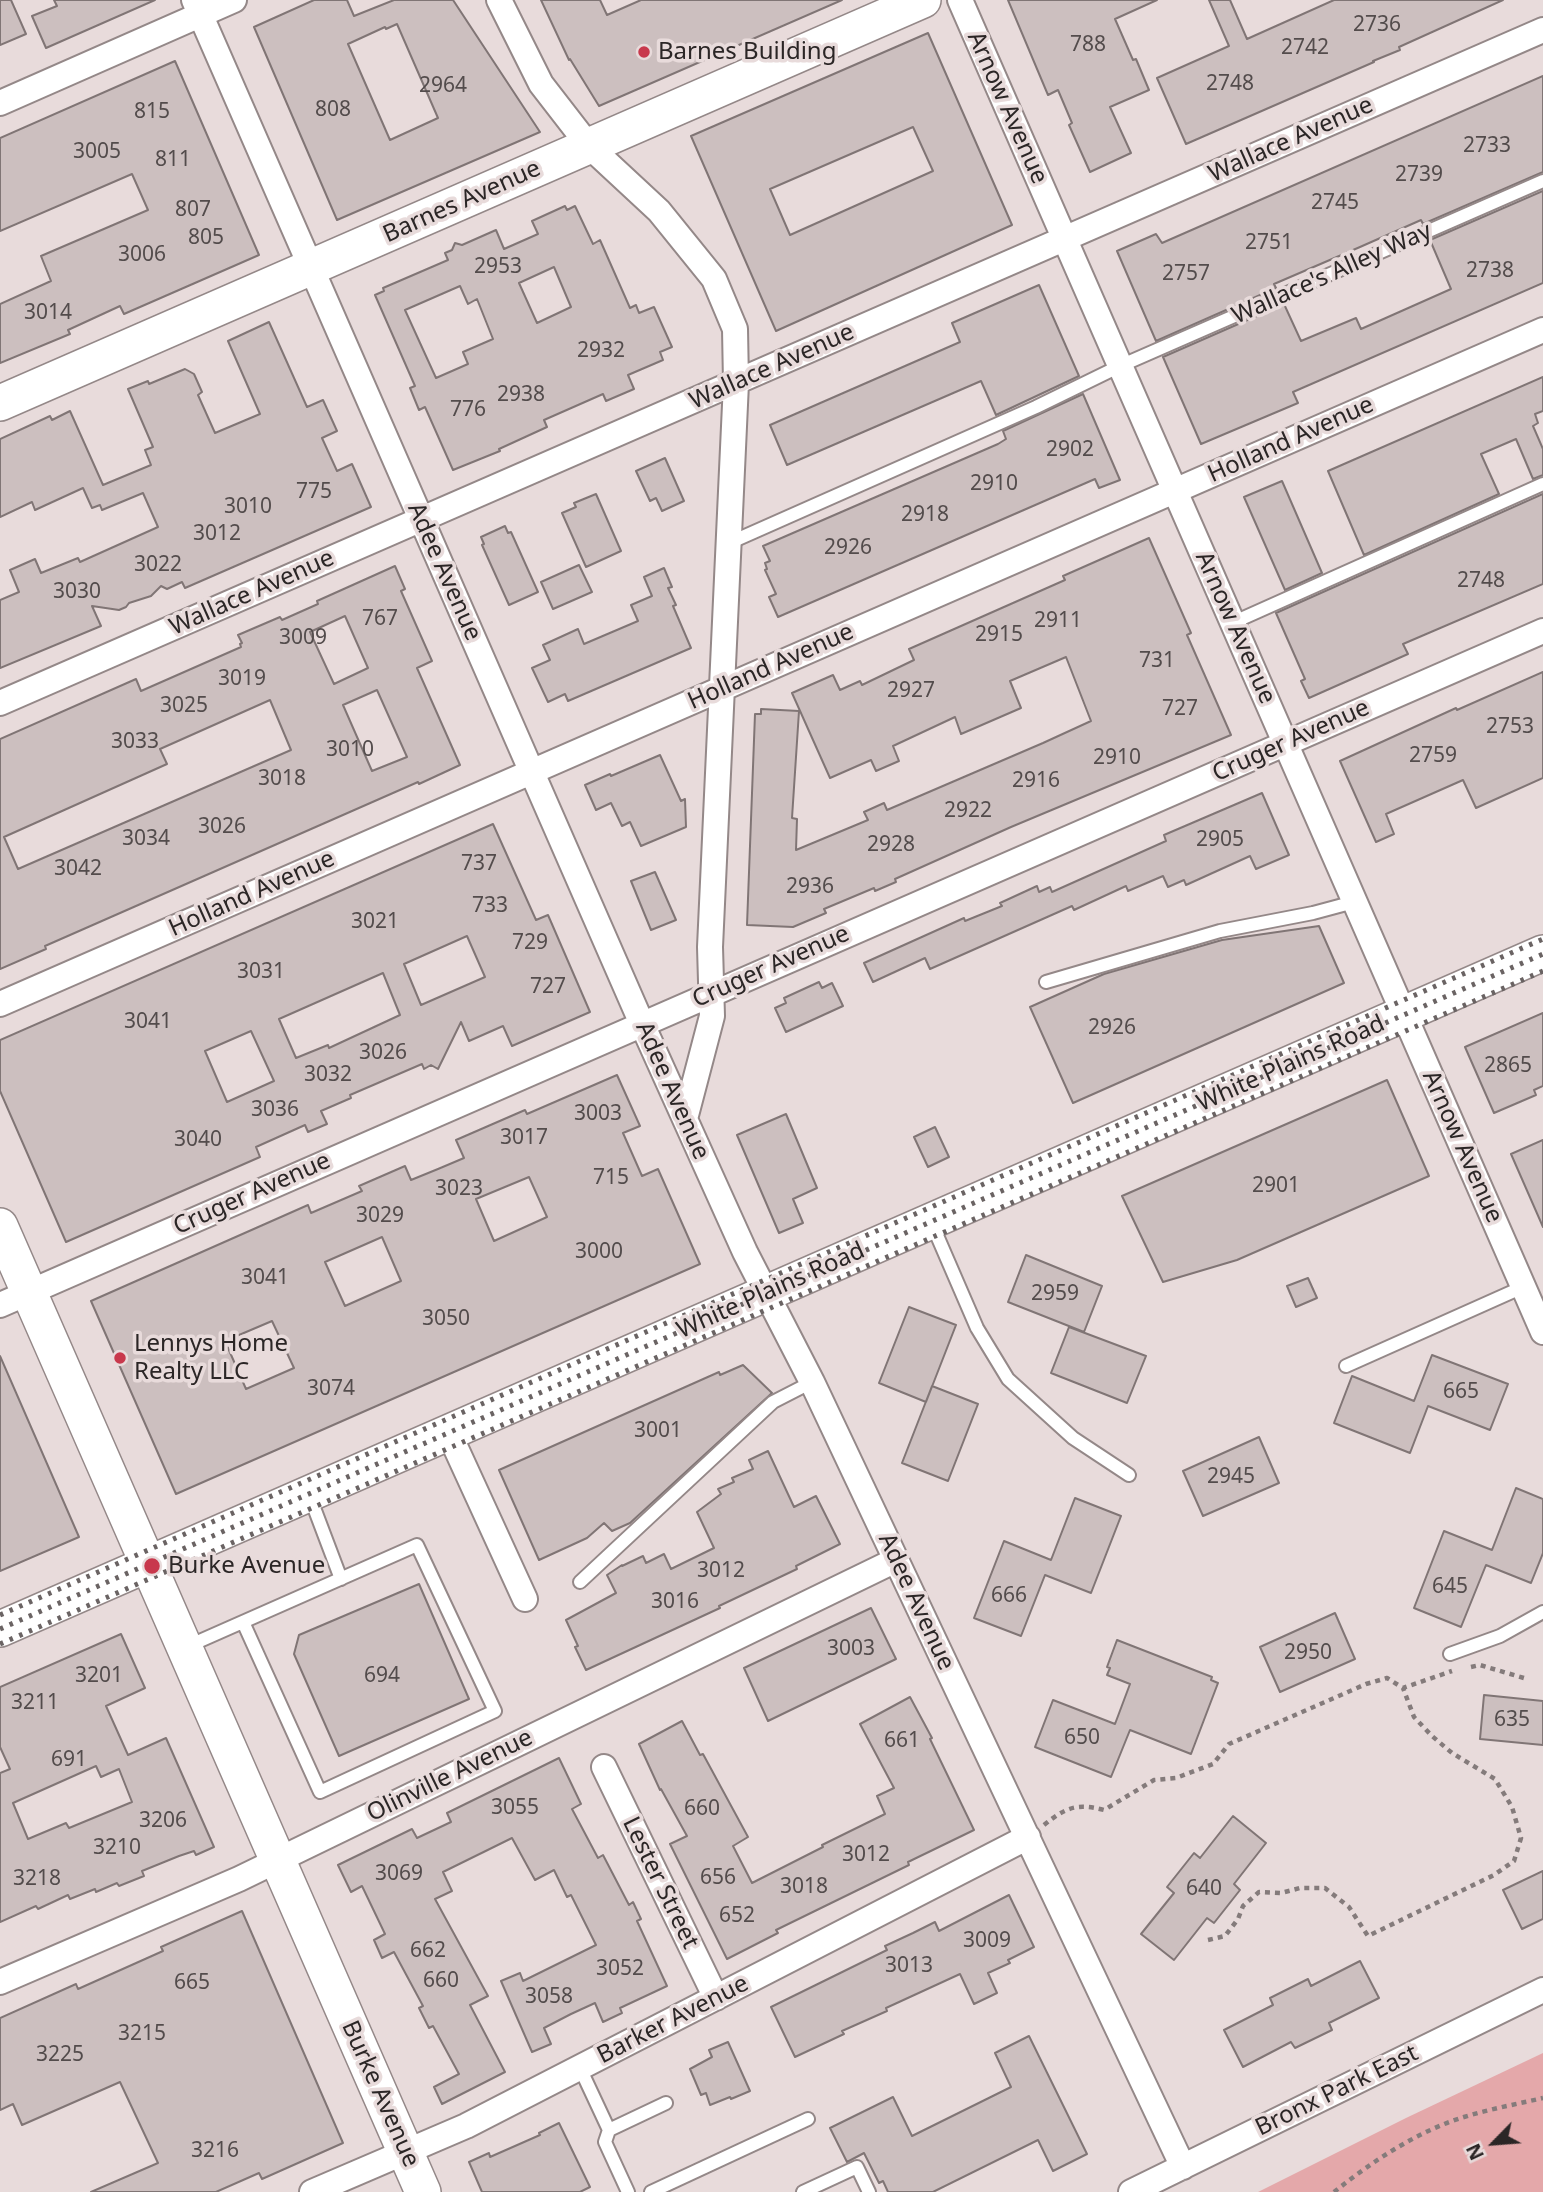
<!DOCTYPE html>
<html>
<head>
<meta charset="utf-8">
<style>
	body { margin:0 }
	#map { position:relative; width:1543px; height:2192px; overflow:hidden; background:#e8dbdb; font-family:"Noto Sans",sans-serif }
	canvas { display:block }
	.north { position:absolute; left:1459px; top:2108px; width:70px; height:70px; -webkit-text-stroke:5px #e8dbdb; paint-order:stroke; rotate:245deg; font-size:19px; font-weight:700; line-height:28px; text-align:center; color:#2b2626 }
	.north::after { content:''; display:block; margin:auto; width:24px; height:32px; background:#2b2626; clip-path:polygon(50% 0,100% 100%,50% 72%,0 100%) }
</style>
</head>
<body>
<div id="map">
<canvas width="1543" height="2192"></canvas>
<div class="north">N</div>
</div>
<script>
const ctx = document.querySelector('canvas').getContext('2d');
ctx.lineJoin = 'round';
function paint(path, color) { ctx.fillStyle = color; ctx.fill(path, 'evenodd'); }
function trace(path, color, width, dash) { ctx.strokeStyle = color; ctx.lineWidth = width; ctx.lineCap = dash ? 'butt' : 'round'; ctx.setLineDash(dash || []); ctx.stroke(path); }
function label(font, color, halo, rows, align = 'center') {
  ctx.font = font + ' "Noto Sans",sans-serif'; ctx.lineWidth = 7; ctx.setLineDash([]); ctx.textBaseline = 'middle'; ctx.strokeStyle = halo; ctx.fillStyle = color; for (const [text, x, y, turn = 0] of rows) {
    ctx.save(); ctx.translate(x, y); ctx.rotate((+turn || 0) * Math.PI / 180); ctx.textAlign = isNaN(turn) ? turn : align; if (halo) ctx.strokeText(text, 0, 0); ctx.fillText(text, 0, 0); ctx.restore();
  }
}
paint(new Path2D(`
	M 1543,2053 L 1543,2192 L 1258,2192 L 1406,2118 Z`), '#e4a8aa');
const building = new Path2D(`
	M 0,0 L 11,0 L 26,34 L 0,45 Z
	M 54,0 L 155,0 L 46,48 L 32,16 L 57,6 Z
	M 314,0 L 347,0 L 354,16 L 394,0 L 453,0 L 540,132 L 337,220 L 254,27 ZM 397,24 L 438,118 L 390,140 L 348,44 L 385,27 L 386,29 Z
	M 541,0 L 600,0 L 607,15 L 641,0 L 842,0 L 599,106 L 570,59 L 569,60 Z
	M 1008,0 L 1157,0 L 1115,19 L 1133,60 L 1136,59 L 1149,90 L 1110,107 L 1131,153 L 1090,172 L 1069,125 L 1072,123 L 1058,90 L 1048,95 Z
	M 1209,0 L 1230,0 L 1247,39 L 1334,0 L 1503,0 L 1399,47 L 1400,50 L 1373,61 L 1374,62 L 1186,144 L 1157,78 L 1229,46 Z
	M 928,33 L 1012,225 L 776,331 L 691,136 ZM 913,127 L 933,171 L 790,235 L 770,189 Z
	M 175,61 L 259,255 L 124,314 L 120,306 L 68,330 L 70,334 L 0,363 L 0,304 L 51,281 L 41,256 L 148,210 L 132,174 L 0,231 L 0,138 Z
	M 1543,76 L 1543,172 L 1423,224 L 1421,220 L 1360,247 L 1274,284 L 1276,288 L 1156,341 L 1117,251 L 1156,234 L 1162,243 Z
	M 1543,191 L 1543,283 L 1293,392 L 1298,403 L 1201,444 L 1163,357 L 1284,304 L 1301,341 L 1356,318 L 1361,329 L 1451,289 L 1430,240 Z
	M 565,206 L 567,210 L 575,206 L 593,244 L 600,240 L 630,308 L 636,305 L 639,313 L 654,307 L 672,347 L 660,352 L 663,360 L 628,375 L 634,389 L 606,401 L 603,394 L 544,420 L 547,427 L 499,449 L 500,451 L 453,470 L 425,407 L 419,410 L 410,388 L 415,386 L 375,295 L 384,291 L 383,288 L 448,260 L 445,253 L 452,250 L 455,243 L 462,245 L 496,230 L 504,249 L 538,234 L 532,221 ZM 554,267 L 571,307 L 537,323 L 519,283 ZM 460,286 L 468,304 L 477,299 L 493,339 L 463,352 L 468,364 L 436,378 L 405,310 Z
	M 1039,285 L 1079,376 L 996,415 L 981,381 L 787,465 L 770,425 L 960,342 L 952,323 Z
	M 269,322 L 307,407 L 323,400 L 337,431 L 322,438 L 337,471 L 352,464 L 371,507 L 185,588 L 182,582 L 167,589 L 161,586 L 151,596 L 129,603 L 126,607 L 119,610 L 92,606 L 101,626 L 0,668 L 0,600 L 19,592 L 10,570 L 35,559 L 41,573 L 78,558 L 80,562 L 158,527 L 143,493 L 102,510 L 100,505 L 92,508 L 83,488 L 35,510 L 32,502 L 0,517 L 0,439 L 50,416 L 52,420 L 70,411 L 103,485 L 151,465 L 145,450 L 153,447 L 128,389 L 148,381 L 149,384 L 185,369 L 194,374 L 202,392 L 198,395 L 215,433 L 260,414 L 228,341 Z
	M 1543,377 L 1543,411 L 1535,414 L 1538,423 L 1533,426 L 1543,449 L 1543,475 L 1533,479 L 1516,439 L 1481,454 L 1499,494 L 1364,555 L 1328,471 Z
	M 1083,394 L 1120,480 L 1099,488 L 1095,479 L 778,617 L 769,597 L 776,594 L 765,570 L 767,569 L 765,563 L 770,561 L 763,546 L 998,444 L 1006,439 L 1003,431 Z
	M 665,458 L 684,501 L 662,511 L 656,498 L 650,501 L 636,471 Z
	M 1282,481 L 1322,573 L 1285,590 L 1244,497 Z
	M 596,494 L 621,551 L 586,567 L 562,513 L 576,507 L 574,503 Z
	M 1543,494 L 1543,584 L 1403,644 L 1408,654 L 1309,698 L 1301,681 L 1305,679 L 1276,613 Z
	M 505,526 L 508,533 L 511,532 L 538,592 L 509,605 L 482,545 L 484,544 L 481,537 Z
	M 1149,538 L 1191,633 L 1187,635 L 1231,735 L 1011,827 L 895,879 L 896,882 L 875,891 L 874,888 L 824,909 L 826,913 L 793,927 L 747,925 L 755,714 L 761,714 L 761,709 L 799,711 L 792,818 L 797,819 L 796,850 L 868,820 L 864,812 L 884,803 L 887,810 L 1043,743 L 1091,721 L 1066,657 L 1010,681 L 1021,708 L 961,734 L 955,717 L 893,746 L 899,761 L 876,771 L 871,760 L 830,778 L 792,693 L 833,675 L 840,690 L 860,681 L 862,685 L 914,660 L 909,649 L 1065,580 L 1063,576 Z
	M 579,565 L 592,592 L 553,609 L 541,582 Z
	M 395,566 L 405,589 L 401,591 L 432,661 L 417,668 L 460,765 L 419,784 L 418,782 L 45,946 L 46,949 L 0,969 L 0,739 L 136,679 L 141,691 L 241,647 L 240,644 L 242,643 L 238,635 L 280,617 L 282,620 L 318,604 L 317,601 ZM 345,616 L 368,668 L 334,684 L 310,632 ZM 377,690 L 407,757 L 372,771 L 343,705 ZM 270,700 L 291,750 L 18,869 L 4,837 L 167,764 L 160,749 Z
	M 664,568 L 672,587 L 668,588 L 676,605 L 673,606 L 691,648 L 568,701 L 565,694 L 548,702 L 532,668 L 550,660 L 543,645 L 578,629 L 584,644 L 638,621 L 631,605 L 652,596 L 644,577 Z
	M 1543,672 L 1543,778 L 1476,808 L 1463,780 L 1386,814 L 1394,834 L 1376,842 L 1340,761 L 1456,708 L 1457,710 Z
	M 660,755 L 681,801 L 685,799 L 686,827 L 641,846 L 630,822 L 622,826 L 611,803 L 596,810 L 585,785 L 610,774 L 611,776 Z
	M 1262,793 L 1289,855 L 1256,869 L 1250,856 L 1186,885 L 1184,880 L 1168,887 L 1163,876 L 1128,891 L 1126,886 L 1074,910 L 1072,906 L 930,969 L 925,958 L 873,982 L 864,963 L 964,918 L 965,921 L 1002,906 L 1000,903 L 1037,886 L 1039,892 L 1050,887 L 1052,892 L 1166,841 L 1164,835 Z
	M 493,824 L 536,920 L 548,915 L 590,1012 L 512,1046 L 503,1026 L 469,1041 L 461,1022 L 438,1069 L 431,1065 L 424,1069 L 422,1064 L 350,1095 L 351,1098 L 321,1111 L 327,1124 L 308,1132 L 305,1125 L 256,1147 L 260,1157 L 66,1242 L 0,1091 L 0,1040 ZM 467,936 L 485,977 L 421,1005 L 404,964 ZM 383,973 L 400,1015 L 329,1048 L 328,1045 L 296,1058 L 279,1019 ZM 251,1031 L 274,1081 L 227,1102 L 205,1051 Z
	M 655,872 L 676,920 L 651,930 L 631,881 Z
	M 1319,926 L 1344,983 L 1073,1103 L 1030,1007 L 1104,974 L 1222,940 Z
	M 819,982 L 822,988 L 832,983 L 843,1006 L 786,1032 L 775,1008 L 786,1003 L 784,998 Z
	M 1543,1013 L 1543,1086 L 1534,1090 L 1536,1095 L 1494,1113 L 1465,1047 Z
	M 617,1075 L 640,1126 L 623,1133 L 642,1176 L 658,1169 L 700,1264 L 176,1494 L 91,1301 L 308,1205 L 311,1213 L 362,1191 L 359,1186 L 405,1166 L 411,1180 L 438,1169 L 464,1158 L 456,1140 L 525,1110 L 527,1114 ZM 529,1177 L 547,1217 L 494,1241 L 476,1199 ZM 382,1237 L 401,1281 L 345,1306 L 325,1262 ZM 272,1321 L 294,1368 L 246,1389 L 225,1341 Z
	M 1387,1080 L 1429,1176 L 1237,1260 L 1163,1282 L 1122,1196 Z
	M 786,1114 L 817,1188 L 793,1199 L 803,1223 L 779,1233 L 737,1135 Z
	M 935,1127 L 949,1157 L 928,1167 L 914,1137 Z
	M 1543,1140 L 1543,1227 L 1511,1154 Z
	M 1026,1255 L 1102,1286 L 1084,1332 L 1008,1302 Z
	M 1308,1278 L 1317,1298 L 1296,1307 L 1287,1286 Z
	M 909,1307 L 956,1325 L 926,1402 L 879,1383 Z
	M 1069,1327 L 1146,1356 L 1127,1403 L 1051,1373 Z
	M 1432,1355 L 1508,1384 L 1490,1430 L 1428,1406 L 1410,1453 L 1334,1423 L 1352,1376 L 1414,1401 Z
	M 0,1356 L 79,1537 L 0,1571 Z
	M 743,1365 L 772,1393 L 630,1523 L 612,1531 L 604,1523 L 587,1538 L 539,1560 L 499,1470 L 719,1372 L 720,1375 Z
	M 932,1386 L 978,1404 L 948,1481 L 902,1463 Z
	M 1259,1437 L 1279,1483 L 1203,1516 L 1183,1471 Z
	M 768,1451 L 794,1507 L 816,1496 L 840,1544 L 796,1566 L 797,1569 L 719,1606 L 720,1608 L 586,1670 L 575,1647 L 578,1646 L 566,1620 L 616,1593 L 607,1575 L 622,1565 L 622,1566 L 643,1556 L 646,1563 L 664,1554 L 671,1569 L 714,1548 L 697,1512 L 721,1494 L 718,1489 L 734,1482 L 732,1478 L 753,1469 L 749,1460 Z
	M 1516,1488 L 1543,1499 L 1543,1553 L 1531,1583 L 1486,1565 L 1461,1627 L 1414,1608 L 1444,1531 L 1492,1550 Z
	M 1075,1498 L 1121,1516 L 1091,1593 L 1045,1575 L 1021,1636 L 974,1618 L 1004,1541 L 1051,1560 Z
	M 419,1584 L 469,1699 L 339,1756 L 294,1654 L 299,1635 Z
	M 871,1608 L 896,1659 L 768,1721 L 744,1668 Z
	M 1335,1613 L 1355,1659 L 1280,1692 L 1260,1647 Z
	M 121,1634 L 145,1688 L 106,1706 L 128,1755 L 166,1738 L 214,1847 L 196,1855 L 194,1851 L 179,1856 L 142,1871 L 144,1876 L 119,1886 L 117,1883 L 96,1892 L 95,1889 L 70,1899 L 68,1895 L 38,1909 L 36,1906 L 0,1922 L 0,1773 L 10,1769 L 0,1747 L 0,1687 ZM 96,1766 L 101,1777 L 119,1769 L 132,1802 L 69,1828 L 66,1823 L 28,1839 L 13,1803 Z
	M 1117,1640 L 1212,1677 L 1211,1680 L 1218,1683 L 1191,1754 L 1130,1730 L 1111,1777 L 1035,1747 L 1053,1700 L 1115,1724 L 1130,1684 L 1107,1675 L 1110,1668 L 1107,1667 Z
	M 1484,1695 L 1543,1701 L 1543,1745 L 1480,1739 Z
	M 910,1697 L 932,1738 L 930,1739 L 974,1830 L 908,1862 L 909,1865 L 776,1930 L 778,1933 L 727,1959 L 670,1844 L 687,1836 L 661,1789 L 660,1790 L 639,1744 L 682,1721 L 700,1755 L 703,1754 L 748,1837 L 733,1846 L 752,1883 L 823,1847 L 822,1845 L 885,1814 L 877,1796 L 894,1788 L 860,1724 Z
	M 559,1758 L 581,1804 L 572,1809 L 598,1858 L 603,1855 L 629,1905 L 633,1902 L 641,1919 L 637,1921 L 667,1986 L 620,2008 L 622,2013 L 603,2022 L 595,2003 L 571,2014 L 544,2028 L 551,2044 L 532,2052 L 501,1981 L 520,1973 L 523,1981 L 596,1945 L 571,1895 L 567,1897 L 554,1870 L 535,1880 L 512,1838 L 443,1872 L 452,1891 L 435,1899 L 488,1996 L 470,2005 L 505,2072 L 442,2104 L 434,2087 L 459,2074 L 433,2026 L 429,2028 L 419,2008 L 423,2006 L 394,1952 L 382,1958 L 374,1940 L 385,1934 L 362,1886 L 351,1892 L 338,1865 L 412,1829 L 417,1838 L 451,1822 L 447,1813 Z
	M 1233,1816 L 1266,1843 L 1234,1884 L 1240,1890 L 1214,1923 L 1207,1918 L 1174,1960 L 1141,1934 L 1174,1893 L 1167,1887 L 1194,1853 L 1200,1858 Z
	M 1543,1871 L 1543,1919 L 1522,1929 L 1503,1890 Z
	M 1009,1895 L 1034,1947 L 1008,1960 L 1010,1963 L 988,1973 L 997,1993 L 974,2004 L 960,1974 L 886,2008 L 887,2011 L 842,2031 L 844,2034 L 795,2057 L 771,2007 L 887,1950 L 885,1946 L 913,1933 L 935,1922 L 939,1931 Z
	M 242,1911 L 343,2143 L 262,2179 L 259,2173 L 216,2192 L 91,2192 L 158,2163 L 120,2082 L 22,2125 L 13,2104 L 0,2110 L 0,2018 L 76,1984 L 78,1989 L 163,1951 L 161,1947 Z
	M 1360,1961 L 1379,1998 L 1329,2023 L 1332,2030 L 1295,2048 L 1291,2042 L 1243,2067 L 1224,2030 L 1273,2005 L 1270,1998 L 1308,1979 L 1311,1986 Z
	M 1029,2036 L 1087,2154 L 1053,2171 L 1038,2140 L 933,2192 L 888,2192 L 883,2181 L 879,2183 L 864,2153 L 847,2162 L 830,2128 L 893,2097 L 912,2136 L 1011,2087 L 995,2053 Z
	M 728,2042 L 750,2091 L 731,2099 L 730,2097 L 710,2105 L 706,2093 L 701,2095 L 690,2069 L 712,2057 L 709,2050 Z
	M 559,2123 L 590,2187 L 580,2192 L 482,2192 L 469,2162 L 489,2153 L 490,2157 L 540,2135 L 539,2133 Z`);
paint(building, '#ccbfbf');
trace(building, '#807575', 2);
const lane = new Path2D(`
	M 729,543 L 1036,407 L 1120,366 L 1543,181
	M 1232,623 L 1543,484
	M 1046,982 L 1220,931 L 1313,913 L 1354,902
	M 932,1224 L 977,1328 L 1008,1379 L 1073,1438 L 1129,1475
	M 1346,1366 L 1523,1287
	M 310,1497 L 341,1579
	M 580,1582 L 773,1402 L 812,1382
	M 186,1647 L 417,1545 L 495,1711 L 320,1792 L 243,1622
	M 1450,1654 L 1500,1636 L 1543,1612
	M 580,2068 L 609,2130 L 605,2142 L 628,2192
	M 609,2130 L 666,2103
	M 651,2192 L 808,2119
	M 803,2192 L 857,2167 L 869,2192`);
const street = new Path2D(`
	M 194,0 L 642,1024 L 745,1252 L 812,1382 L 1183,2167
	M 499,0 L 541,84 L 589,146 L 659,211 L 714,279 L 735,329 L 736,383 L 710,947 L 712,1016 L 685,1119
	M 960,0 L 1543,1332
	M 0,103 L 234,0
	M 0,703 L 1543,30
	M 0,1004 L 1543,330
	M 0,1305 L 1543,631
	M 448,1431 L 525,1599
	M 604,1767 L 716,1998
	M 0,1982 L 239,1879 L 896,1560
	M 312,2192 L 466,2126 L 1028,1837
	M 1131,2192 L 1543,1990`);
const secondary = new Path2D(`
	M 0,403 L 923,0
	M 0,1226 L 423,2192
	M 0,1629 L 1543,953`);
trace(lane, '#948888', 16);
trace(street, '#948888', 28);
trace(secondary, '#948888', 38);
trace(new Path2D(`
	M 1471,1667 L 1480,1665 L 1524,1678
	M 1044,1825 C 1066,1807 1077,1803 1104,1810 L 1154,1780 L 1176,1778 L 1213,1764 L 1229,1744 L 1366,1684 L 1387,1678 L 1403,1688 L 1452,1671
	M 1208,1940 L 1225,1936 L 1238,1919 L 1243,1906 L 1259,1892 L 1281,1893 L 1300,1888 L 1325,1888 L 1349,1907 L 1368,1936 L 1494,1875 L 1514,1861 L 1521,1838 L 1512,1807 L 1495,1779 L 1452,1753 L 1432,1736 L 1414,1717 L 1403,1688
	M 1334,2192 C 1373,2161 1416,2132 1464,2117 C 1490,2109 1517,2104 1543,2098`), '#847b7b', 4.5, [5, 5]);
trace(lane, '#fff', 12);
trace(street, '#fff', 24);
trace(secondary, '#fff', 35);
trace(new Path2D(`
	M 0,1615 L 1543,939
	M 0,1629 L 1543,954
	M 0,1644 L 1543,971`), '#6a6363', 5, [3.5, 7]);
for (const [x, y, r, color] of [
	[644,52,7,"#c8384c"],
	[120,1358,7,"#c8384c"],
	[152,1566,9,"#c8384c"]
]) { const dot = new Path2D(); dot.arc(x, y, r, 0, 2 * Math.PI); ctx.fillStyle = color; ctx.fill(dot); trace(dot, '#e8dbdb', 2.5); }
label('21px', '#534c4c', null, [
	["2736",1377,25],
	["788",1088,45],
	["2742",1305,48],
	["2748",1230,84],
	["2964",443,86],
	["808",333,110],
	["815",152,112],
	["2733",1487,146],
	["3005",97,152],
	["811",173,160],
	["2739",1419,175],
	["2745",1335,203],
	["807",193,210],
	["805",206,238],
	["2751",1269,243],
	["3006",142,255],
	["2953",498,267],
	["2738",1490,271],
	["2757",1186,274],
	["3014",48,313],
	["2932",601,351],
	["2938",521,395],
	["776",468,410],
	["2902",1070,450],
	["2910",994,484],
	["775",314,492],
	["3010",248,507],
	["2918",925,515],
	["3012",217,534],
	["2926",848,548],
	["3022",158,565],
	["2748",1481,581],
	["3030",77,592],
	["767",380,619],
	["2911",1058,621],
	["2915",999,635],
	["3009",303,638],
	["731",1157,661],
	["3019",242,679],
	["2927",911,691],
	["3025",184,706],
	["727",1180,709],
	["2753",1510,727],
	["3033",135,742],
	["3010",350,750],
	["2759",1433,756],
	["2910",1117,758],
	["3018",282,779],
	["2916",1036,781],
	["2922",968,811],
	["3026",222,827],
	["3034",146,839],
	["2905",1220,840],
	["2928",891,845],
	["737",479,864],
	["3042",78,869],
	["2936",810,887],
	["733",490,906],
	["3021",375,922],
	["729",530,943],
	["3031",261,972],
	["727",548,987],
	["3041",148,1022],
	["2926",1112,1028],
	["3026",383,1053],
	["2865",1508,1066],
	["3032",328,1075],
	["3036",275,1110],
	["3003",598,1114],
	["3017",524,1138],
	["3040",198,1140],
	["715",611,1178],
	["2901",1276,1186],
	["3023",459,1189],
	["3029",380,1216],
	["3000",599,1252],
	["3041",265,1278],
	["2959",1055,1294],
	["3050",446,1319],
	["3074",331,1389],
	["665",1461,1392],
	["3001",658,1431],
	["2945",1231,1477],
	["3012",721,1571],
	["645",1450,1587],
	["666",1009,1596],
	["3016",675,1602],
	["3003",851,1649],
	["2950",1308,1653],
	["3201",99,1676],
	["694",382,1676],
	["3211",35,1703],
	["635",1512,1720],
	["650",1082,1738],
	["661",902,1741],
	["691",69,1760],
	["3055",515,1808],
	["660",702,1809],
	["3206",163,1821],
	["3210",117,1848],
	["3012",866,1855],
	["3069",399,1874],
	["656",718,1878],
	["3218",37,1879],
	["3018",804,1887],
	["640",1204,1889],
	["652",737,1916],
	["3009",987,1941],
	["662",428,1951],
	["3013",909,1966],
	["3052",620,1969],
	["660",441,1981],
	["665",192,1983],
	["3058",549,1997],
	["3215",142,2034],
	["3225",60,2055],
	["3216",215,2151]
]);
label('24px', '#2b2626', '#e8dbdb', [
	["Barnes Building",658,52],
	["Lennys Home",134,1344],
	["Realty LLC",134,1372],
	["Burke Avenue",168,1566]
], 'left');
label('24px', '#2b2626', '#e8dbdb', [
	["Arnow Avenue",1007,108,66],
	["Wallace Avenue",1291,140,-24],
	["Barnes Avenue",462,202,-24],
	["Wallace's Alley Way",1332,274,-24],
	["Wallace Avenue",772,367,-24],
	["Holland Avenue",1291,440,-24],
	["Adee Avenue",444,572,66],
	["Wallace Avenue",252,593,-24],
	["Arnow Avenue",1235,628,66],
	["Holland Avenue",771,667,-24],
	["Cruger Avenue",1291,741,-24],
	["Holland Avenue",252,894,-24],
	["Cruger Avenue",771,967,-24],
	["White Plains Road",1291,1064,-24],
	["Adee Avenue",672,1091,66],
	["Arnow Avenue",1462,1147,66],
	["Cruger Avenue",252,1194,-24],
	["White Plains Road",771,1291,-24],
	["Adee Avenue",916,1602,65],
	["Olinville Avenue",450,1776,-26],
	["Lester Street",660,1883,64],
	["Barker Avenue",673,2020,-27],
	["Bronx Park East",1337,2091,-26],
	["Burke Avenue",380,2094,66]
]);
</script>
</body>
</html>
